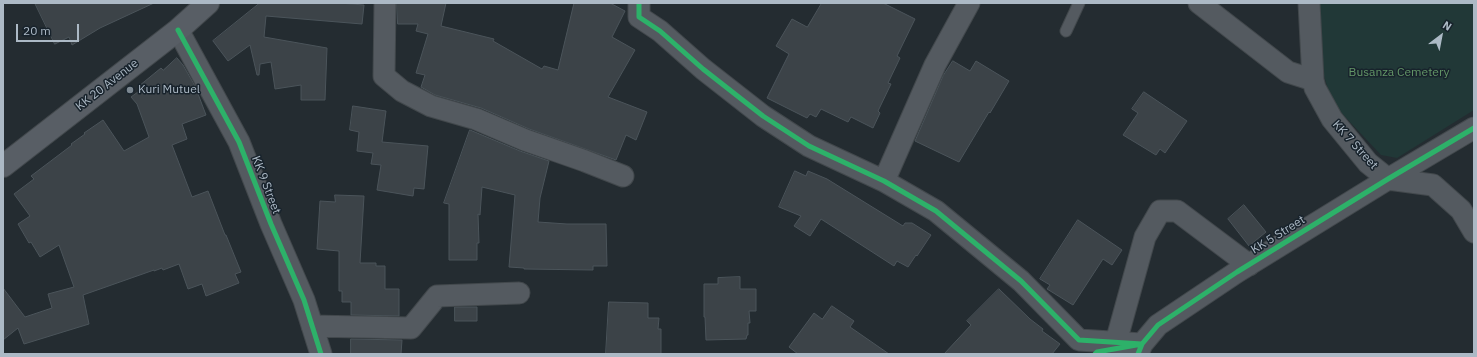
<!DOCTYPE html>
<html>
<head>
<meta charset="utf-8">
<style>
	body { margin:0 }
	#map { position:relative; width:1477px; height:357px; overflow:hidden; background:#242c31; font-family:"IBM Plex Sans",sans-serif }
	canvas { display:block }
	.frame { position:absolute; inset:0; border:4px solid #acb9c5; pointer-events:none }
	.north { position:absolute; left:1421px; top:16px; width:40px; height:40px; -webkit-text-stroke:3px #18232c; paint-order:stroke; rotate:32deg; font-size:11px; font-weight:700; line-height:16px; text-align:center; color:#acb9c5 }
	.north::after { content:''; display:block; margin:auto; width:14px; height:18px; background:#acb9c5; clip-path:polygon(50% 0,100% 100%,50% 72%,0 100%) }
	.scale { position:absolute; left:16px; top:24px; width:63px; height:18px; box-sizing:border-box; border:2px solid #acb9c5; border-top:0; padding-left:5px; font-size:12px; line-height:14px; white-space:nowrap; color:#acb9c5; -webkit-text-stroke:3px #18232c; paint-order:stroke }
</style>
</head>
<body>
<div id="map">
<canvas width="1477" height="357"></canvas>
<div class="frame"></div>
<div class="north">N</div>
<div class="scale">20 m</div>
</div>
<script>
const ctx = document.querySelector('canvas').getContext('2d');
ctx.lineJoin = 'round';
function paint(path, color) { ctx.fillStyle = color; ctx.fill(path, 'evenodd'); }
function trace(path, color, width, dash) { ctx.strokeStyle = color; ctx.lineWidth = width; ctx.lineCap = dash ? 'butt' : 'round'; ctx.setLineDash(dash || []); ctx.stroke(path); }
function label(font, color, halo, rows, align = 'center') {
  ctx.font = font + ' "IBM Plex Sans",sans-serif'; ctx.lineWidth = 3; ctx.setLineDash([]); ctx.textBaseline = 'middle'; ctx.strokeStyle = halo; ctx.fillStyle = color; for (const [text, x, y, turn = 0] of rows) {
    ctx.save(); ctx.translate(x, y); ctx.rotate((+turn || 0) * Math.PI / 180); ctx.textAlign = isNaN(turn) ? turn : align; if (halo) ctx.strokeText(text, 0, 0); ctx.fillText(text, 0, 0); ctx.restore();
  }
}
paint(new Path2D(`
	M 1319,3 L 1474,3 L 1474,110 L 1397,158 L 1381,155 L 1333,104 L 1321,67 Z`), '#213837');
const building = new Path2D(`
	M 35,3 L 154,3 L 100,28 L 72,45 L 69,37 L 55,44 Z
	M 260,3 L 339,3 L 364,5 L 362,24 L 266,16 L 264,37 L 327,48 L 325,100 L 301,100 L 301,85 L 275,89 L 271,62 L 260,64 L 259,75 L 257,75 L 250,45 L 228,61 L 213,41 Z
	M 397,3 L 446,3 L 441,26 L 494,39 L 493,41 L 542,69 L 544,66 L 558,70 L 574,3 L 610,3 L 625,11 L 612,37 L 635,50 L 608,97 L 647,112 L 636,140 L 626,135 L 616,160 L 529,129 L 481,108 L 435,95 L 421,87 L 425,75 L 416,73 L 428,34 L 416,31 L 418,24 L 398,24 Z
	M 822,3 L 883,3 L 915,19 L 897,56 L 900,58 L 888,83 L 891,84 L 878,111 L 880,113 L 873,128 L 851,117 L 848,122 L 821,109 L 816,117 L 810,114 L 807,118 L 767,98 L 789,54 L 776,46 L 792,19 L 807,27 Z
	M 177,58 L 183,65 L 195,86 L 206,115 L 182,124 L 187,139 L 172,145 L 192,197 L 208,191 L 225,235 L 226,235 L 241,272 L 235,274 L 239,283 L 206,296 L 202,284 L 188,289 L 179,264 L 163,270 L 162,268 L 154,271 L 154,270 L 83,295 L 89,324 L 24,344 L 18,328 L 3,340 L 3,288 L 25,317 L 52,308 L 48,294 L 74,287 L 59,245 L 40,257 L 31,242 L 29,243 L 18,224 L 30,216 L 14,194 L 34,179 L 31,176 L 72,145 L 71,144 L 85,134 L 84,133 L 103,120 L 124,151 L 149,137 L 137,104 L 131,97 L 142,89 L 139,86 L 161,68 L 163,70 Z
	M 953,61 L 970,71 L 976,61 L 1009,81 L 990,113 L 989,112 L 959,162 L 915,141 L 943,76 Z
	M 1144,92 L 1187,121 L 1165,153 L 1160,149 L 1156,155 L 1123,135 L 1138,113 L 1132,109 Z
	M 353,106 L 386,111 L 382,142 L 428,146 L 424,189 L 414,188 L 413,196 L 377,190 L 381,165 L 371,164 L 373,153 L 357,151 L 359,132 L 350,130 Z
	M 470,130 L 520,151 L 549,161 L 540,198 L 538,222 L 567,224 L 606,224 L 607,266 L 593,266 L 593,270 L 524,269 L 524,268 L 509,267 L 515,195 L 482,187 L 480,215 L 478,214 L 479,243 L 477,243 L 477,260 L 449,260 L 449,204 L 444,203 Z
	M 795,171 L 806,176 L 808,171 L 827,179 L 903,226 L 905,223 L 912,223 L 931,235 L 917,256 L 916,255 L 908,267 L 897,261 L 894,266 L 821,219 L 810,236 L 794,226 L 801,216 L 779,207 Z
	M 335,195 L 364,196 L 360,263 L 376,263 L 376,266 L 385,266 L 385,289 L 399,289 L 399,316 L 351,315 L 351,302 L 342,302 L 342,291 L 339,291 L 339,251 L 317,249 L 320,201 L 335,202 Z
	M 1244,205 L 1266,232 L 1249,246 L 1228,219 Z
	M 1078,220 L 1122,250 L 1112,265 L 1103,259 L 1073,305 L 1047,289 L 1050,285 L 1040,279 Z
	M 740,277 L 740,289 L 756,289 L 756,311 L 749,311 L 750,323 L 748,323 L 748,335 L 747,335 L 746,339 L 706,340 L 705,317 L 704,317 L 704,284 L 718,284 L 718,278 Z
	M 999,289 L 1030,319 L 1043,329 L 1042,331 L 1060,344 L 1052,354 L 944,354 L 971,325 L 967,321 Z
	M 609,302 L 648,303 L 648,318 L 659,318 L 658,329 L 661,329 L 661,354 L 606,354 Z
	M 832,306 L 854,321 L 850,327 L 889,354 L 798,354 L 789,347 L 814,313 L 822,319 Z
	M 455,307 L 477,307 L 477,321 L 455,321 Z
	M 351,339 L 402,340 L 401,354 L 351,354 Z`);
paint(building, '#3c4348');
trace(building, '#4b545a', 1);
const service = new Path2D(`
	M 1066,31 L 1079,3`);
const minor = new Path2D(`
	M 385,3 L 384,76 L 402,91 L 431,106 L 476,119 L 525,140 L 585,161 L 623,176
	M 639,3 L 639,17 L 660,31 L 703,69 L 763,116 L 809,146 L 884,181 L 936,211 L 1021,281 L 1079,340 L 1142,344 L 1138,354
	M 1199,3 L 1288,72 L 1313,80
	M 1309,3 L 1313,80 L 1315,88 L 1332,119 L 1368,163 L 1388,179 L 1433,185 L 1461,210 L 1474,232
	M 178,30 L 239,142 L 271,224 L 304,300 L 321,354
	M 884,181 L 935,65 L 969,3
	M 312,326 L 411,328 L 437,296 L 519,293
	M 1116,342 L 1145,237 L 1160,211 L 1177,211 L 1249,265
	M 1128,347 L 1142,344 L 1158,325 L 1237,272 L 1388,179 L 1474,128`);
const secondary = new Path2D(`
	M 3,166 L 178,30 L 208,3`);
trace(service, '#42484c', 13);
trace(minor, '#42484c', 23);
trace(secondary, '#42484c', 24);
trace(service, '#545a60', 11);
trace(minor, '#545a60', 21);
trace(secondary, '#585e65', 22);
trace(new Path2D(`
	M 639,3 L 639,17 L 660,31 L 703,69 L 763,116 L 809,146 L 884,181 L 936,211 L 1021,281 L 1079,340 L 1142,344 L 1138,354
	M 178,30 L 239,142 L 271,224 L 304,300 L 321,354
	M 1095,354 L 1097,352 L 1142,344 L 1158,325 L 1237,272 L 1388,179 L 1474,128`), '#2db169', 5);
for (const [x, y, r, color] of [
	[130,90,4,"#7c8891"]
]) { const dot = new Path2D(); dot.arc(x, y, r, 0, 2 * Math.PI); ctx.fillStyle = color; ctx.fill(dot); trace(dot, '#18232c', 1.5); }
label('12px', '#639667', '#18232c', [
	["Busanza Cemetery",1399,73]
]);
label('12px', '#acb9c5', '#18232c', [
	["KK 20 Avenue",107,85,-38],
	["KK 7 Street",1355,145,48],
	["KK 9 Street",266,185,69],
	["KK 5 Street",1278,235,-32]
]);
label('12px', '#acb9c5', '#18232c', [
	["Kuri Mutuel",138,90]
], 'left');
</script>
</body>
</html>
